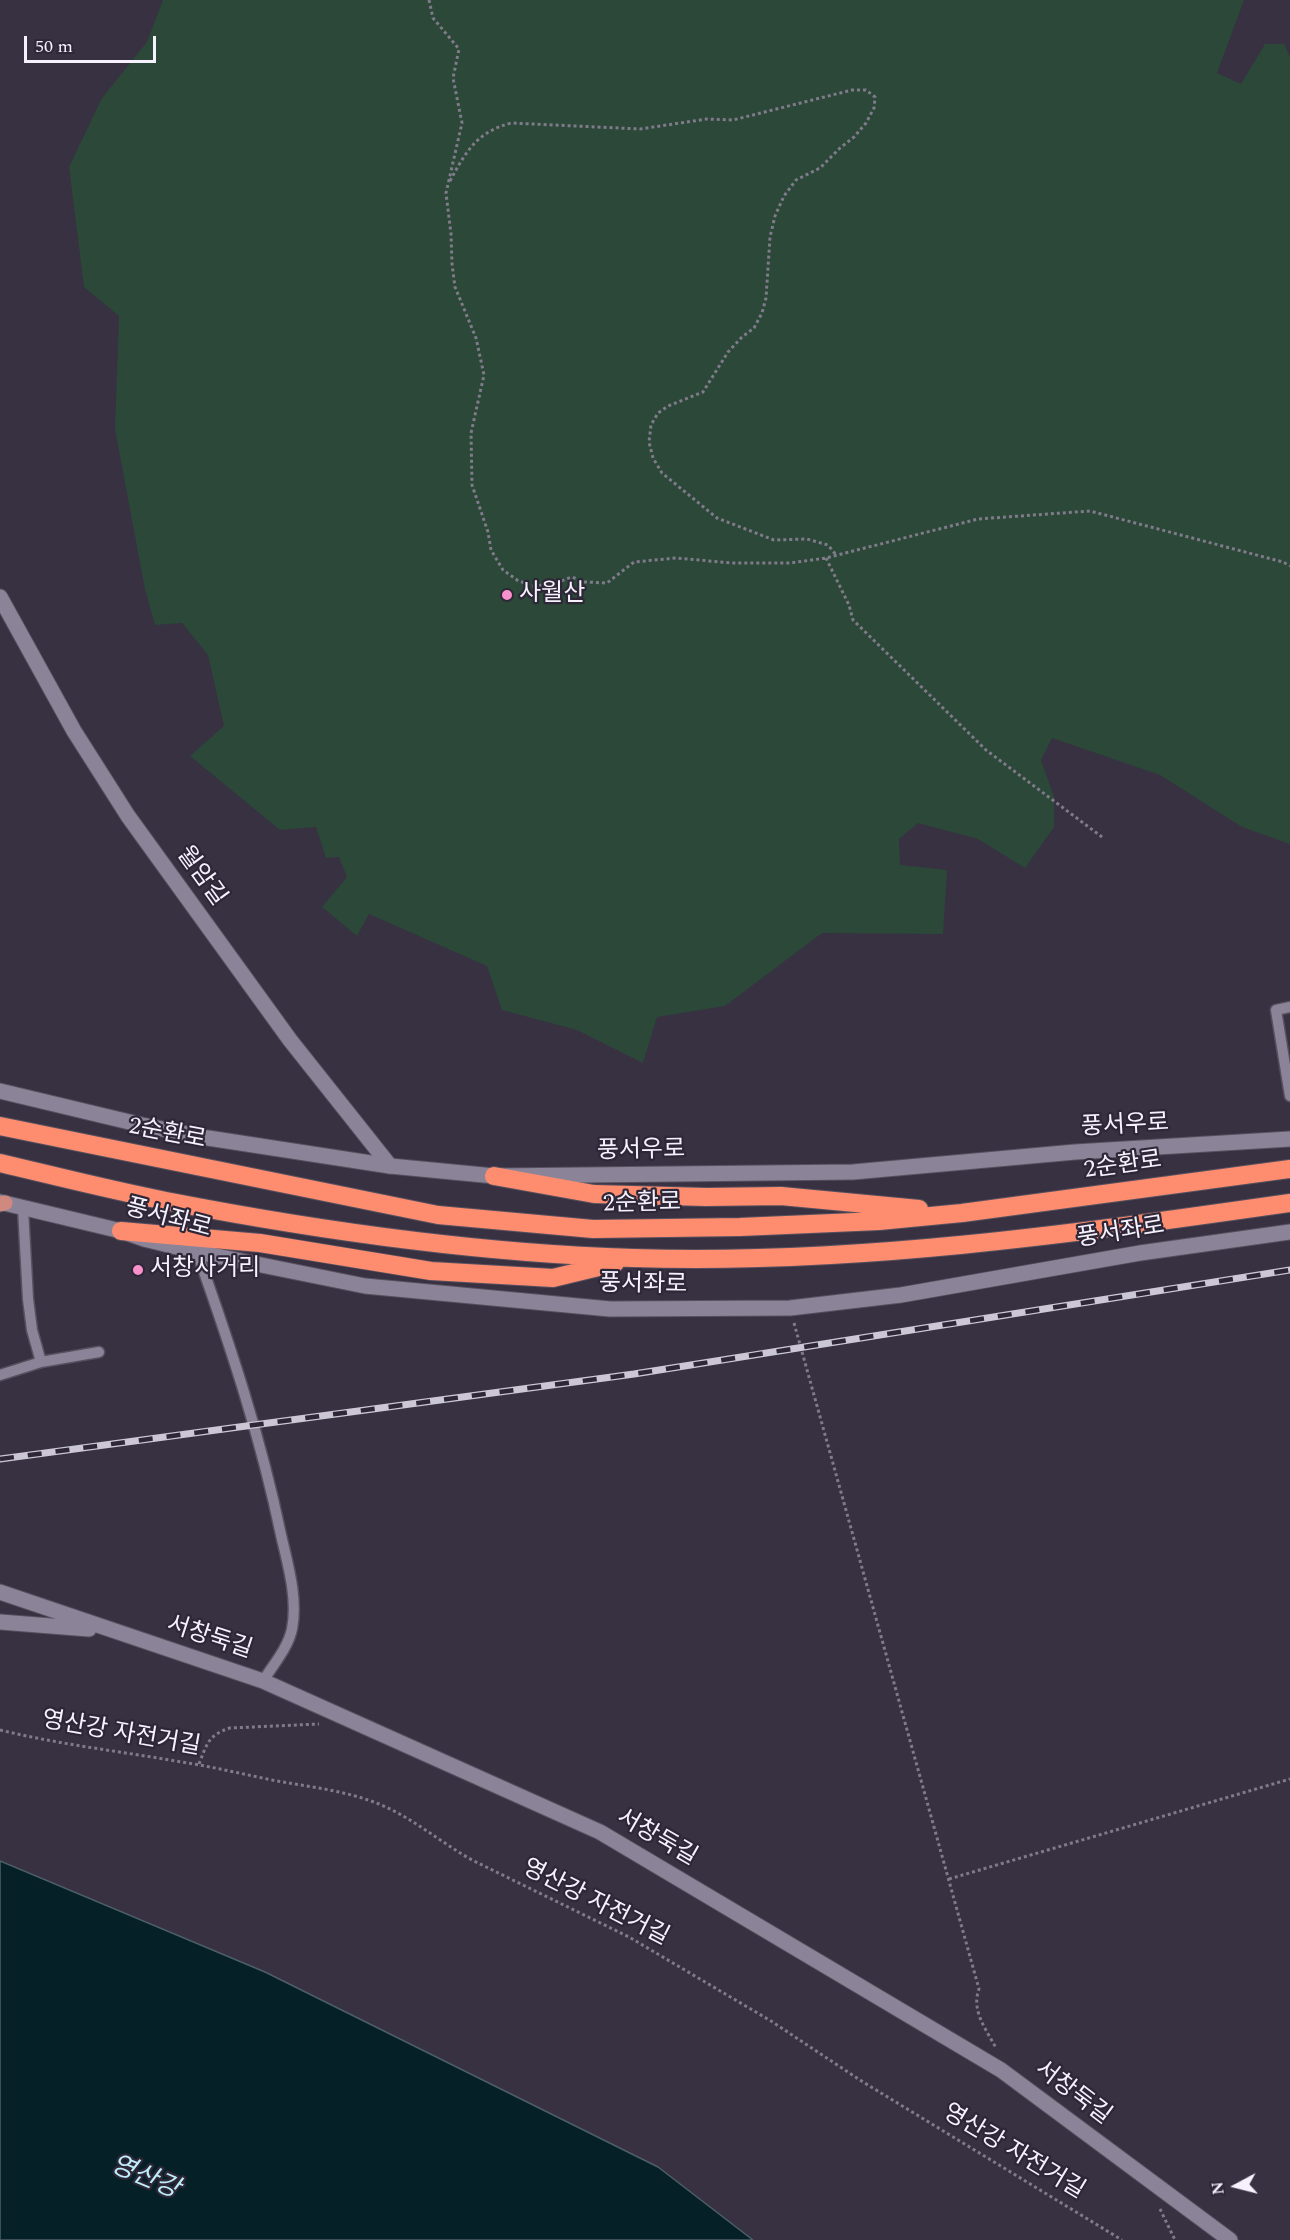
<!DOCTYPE html>
<html>
<head>
<meta charset="utf-8">
<style>
	body { margin:0 }
	#map { position:relative; width:1290px; height:2240px; overflow:hidden; background:#373142; font-family:Spectral,serif }
	canvas { display:block }
	.north { position:absolute; left:1206px; top:2156px; width:60px; height:60px; -webkit-text-stroke:4px #2d2738; paint-order:stroke; rotate:263deg; font-size:16px; font-weight:700; line-height:24px; text-align:center; color:#f5f1fd }
	.north::after { content:''; display:block; margin:auto; width:21px; height:27px; background:#f5f1fd; clip-path:polygon(50% 0,100% 100%,50% 72%,0 100%) }
	.scale { position:absolute; left:24px; top:36px; width:132px; height:27px; box-sizing:border-box; border:3px solid #f5f1fd; border-top:0; padding-left:8px; font-size:18px; line-height:21px; white-space:nowrap; color:#f5f1fd; -webkit-text-stroke:4px #2d2738; paint-order:stroke }
</style>
</head>
<body>
<div id="map">
<canvas width="1290" height="2240"></canvas>
<div class="north">N</div>
<div class="scale">50 m</div>
</div>
<script>
const ctx = document.querySelector('canvas').getContext('2d');
ctx.lineJoin = 'round';
function paint(path, color) { ctx.fillStyle = color; ctx.fill(path, 'evenodd'); }
function trace(path, color, width, dash) { ctx.strokeStyle = color; ctx.lineWidth = width; ctx.lineCap = dash ? 'butt' : 'round'; ctx.setLineDash(dash || []); ctx.stroke(path); }
function label(font, color, halo, rows, align = 'center') {
  ctx.font = font + ' Spectral,"Noto Sans KR",serif'; ctx.lineWidth = 4.5; ctx.setLineDash([]); ctx.textBaseline = 'middle'; ctx.strokeStyle = halo; ctx.fillStyle = color; for (const [text, x, y, turn = 0] of rows) {
    ctx.save(); ctx.translate(x, y); ctx.rotate((+turn || 0) * Math.PI / 180); ctx.textAlign = isNaN(turn) ? turn : align; if (halo) ctx.strokeText(text, 0, 0); ctx.fillText(text, 0, 0); ctx.restore();
  }
}
paint(new Path2D(`
	M 163,0 L 1244,0 L 1217,73 L 1241,84 L 1265,44 L 1284,44 L 1290,57 L 1290,844 L 1242,827 L 1160,775 L 1052,738 L 1041,760 L 1054,797 L 1054,827 L 1025,868 L 978,839 L 918,823 L 899,839 L 900,865 L 947,870 L 943,934 L 822,933 L 725,1006 L 657,1017 L 643,1063 L 577,1030 L 502,1010 L 487,966 L 369,914 L 357,936 L 322,907 L 347,877 L 339,857 L 326,858 L 316,827 L 280,830 L 190,756 L 224,726 L 208,655 L 182,623 L 155,625 L 145,589 L 115,429 L 119,316 L 84,287 L 69,167 L 102,98 L 147,42 Z`), '#2b4838');
const water = new Path2D(`
	M 0,1861 L 265,1972 L 658,2167 L 753,2240 L 0,2240 Z`);
paint(water, '#052026');
trace(water, '#4d5f66', 1.5);
const lane = new Path2D(`
	M 1290,1007 L 1276,1010 L 1290,1096
	M 23,1209 L 28,1299 L 32,1330 L 41,1362
	M 197,1252 C 230,1345 261,1438 281,1535 C 288,1565 298,1599 292,1629 C 288,1648 273,1665 263,1681
	M 0,1375 L 41,1362 L 99,1352`);
const street = new Path2D(`
	M 0,597 L 74,731 L 128,816 L 290,1040 L 390,1166`);
const secondary = new Path2D(`
	M 0,1091 L 142,1125 L 208,1138 L 390,1166 L 494,1176 L 853,1172 L 1075,1152 L 1290,1139
	M 0,1202 L 121,1231 L 144,1239 L 197,1252 L 365,1286 L 610,1309 L 790,1308 L 901,1295 L 1140,1253 L 1290,1232
	M 0,1592 L 263,1681 L 600,1832 L 1001,2070 L 1230,2240
	M 0,1622 L 89,1629`);
const primary = new Path2D(`
	M 0,1204 L 5,1203`);
const highway = new Path2D(`
	M 0,1126 L 438,1215 L 593,1229 L 740,1227 L 879,1221 L 962,1213 L 1290,1169
	M 0,1163 C 55,1176 110,1190 166,1201 C 320,1231 476,1253 633,1258 C 854,1265 1072,1234 1290,1203
	M 494,1176 L 594,1194 L 706,1197 L 781,1196 L 919,1209
	M 121,1231 L 260,1243 L 431,1271 L 553,1278 L 615,1263`);
trace(lane, '#57505f', 13);
trace(street, '#57505f', 17);
trace(secondary, '#57505f', 17);
trace(primary, '#57505f', 17);
trace(highway, '#57505f', 20);
trace(new Path2D(`
	M 429,0 L 433,18 L 459,49 L 453,78 L 462,123 L 446,193 L 451,234 L 452,264 L 455,287 L 476,338 L 484,375 L 471,433 L 472,485 L 488,532 L 491,550 L 503,570 L 517,580 L 532,586 L 553,584 L 572,577 L 585,582 L 607,583 L 634,562 L 676,558 L 732,563 L 790,563 L 826,558 L 978,519 L 1090,511 L 1283,562 L 1290,566
	M 450,181 C 466,151 477,132 511,123 L 640,129 L 707,119 L 733,120 L 852,90 L 866,90 L 875,97 L 874,108 L 866,123 L 854,137 L 840,148 L 820,168 L 796,180 L 784,196 L 775,216 L 770,237 L 766,298 L 762,313 L 754,328 L 742,337 L 728,352 L 703,392 L 668,406 L 658,413 L 651,425 L 649,442 L 653,458 L 662,473 L 717,518 L 774,540 L 807,539 L 828,545 L 837,556
	M 826,558 L 849,605 L 853,620 L 986,750 L 1102,837
	M 794,1323 L 979,1989 C 971,2011 986,2029 996,2048
	M 0,1730 C 62,1745 125,1752 188,1763 C 218,1768 247,1775 277,1781 C 311,1787 347,1791 379,1804 C 413,1818 440,1842 472,1860 L 629,1937 L 771,2021 L 863,2082 L 1122,2240
	M 199,1764 C 207,1744 208,1735 230,1728 L 319,1724
	M 949,1879 L 1290,1779
	M 1160,2209 L 1175,2240`), '#807b8a', 3, [3, 3]);
trace(lane, '#8b8498', 10);
trace(street, '#8b8498', 15);
trace(secondary, '#8b8498', 15);
trace(primary, '#d0897f', 15);
trace(highway, '#fe8c6e', 18);
const rail = new Path2D(`
	M 0,1459 L 634,1374 L 1290,1270`);
trace(rail, '#cbc7d4', 7);
trace(rail, '#2d2738', 4.5, [14]);
for (const [x, y, r, color] of [
	[507,595,6,"#f890cc"],
	[138,1270,6,"#f890cc"]
]) { const dot = new Path2D(); dot.arc(x, y, r, 0, 2 * Math.PI); ctx.fillStyle = color; ctx.fill(dot); trace(dot, '#2d2738', 2); }
label('24px', '#f5f1fd', '#2d2738', [
	["사월산",519,595],
	["서창사거리",150,1270]
], 'left');
label('24px', '#f5f1fd', '#2d2738', [
	["월암길",200,877,54],
	["풍서우로",1125,1127,-3],
	["2순환로",167,1135,11],
	["풍서우로",641,1152,-1],
	["2순환로",1123,1167,-8],
	["2순환로",642,1205,-1],
	["풍서좌로",168,1220,15],
	["풍서좌로",1121,1234,-9],
	["풍서좌로",643,1286,1],
	["서창둑길",209,1639,18],
	["영산강 자전거길",121,1735,10],
	["서창둑길",656,1839,30],
	["영산강 자전거길",595,1904,27],
	["서창둑길",1072,2094,37],
	["영산강 자전거길",1013,2153,31]
]);
label('italic 26px', '#beeefa', '#2d2738', [
	["영산강",144,2179,23]
]);
</script>
</body>
</html>
